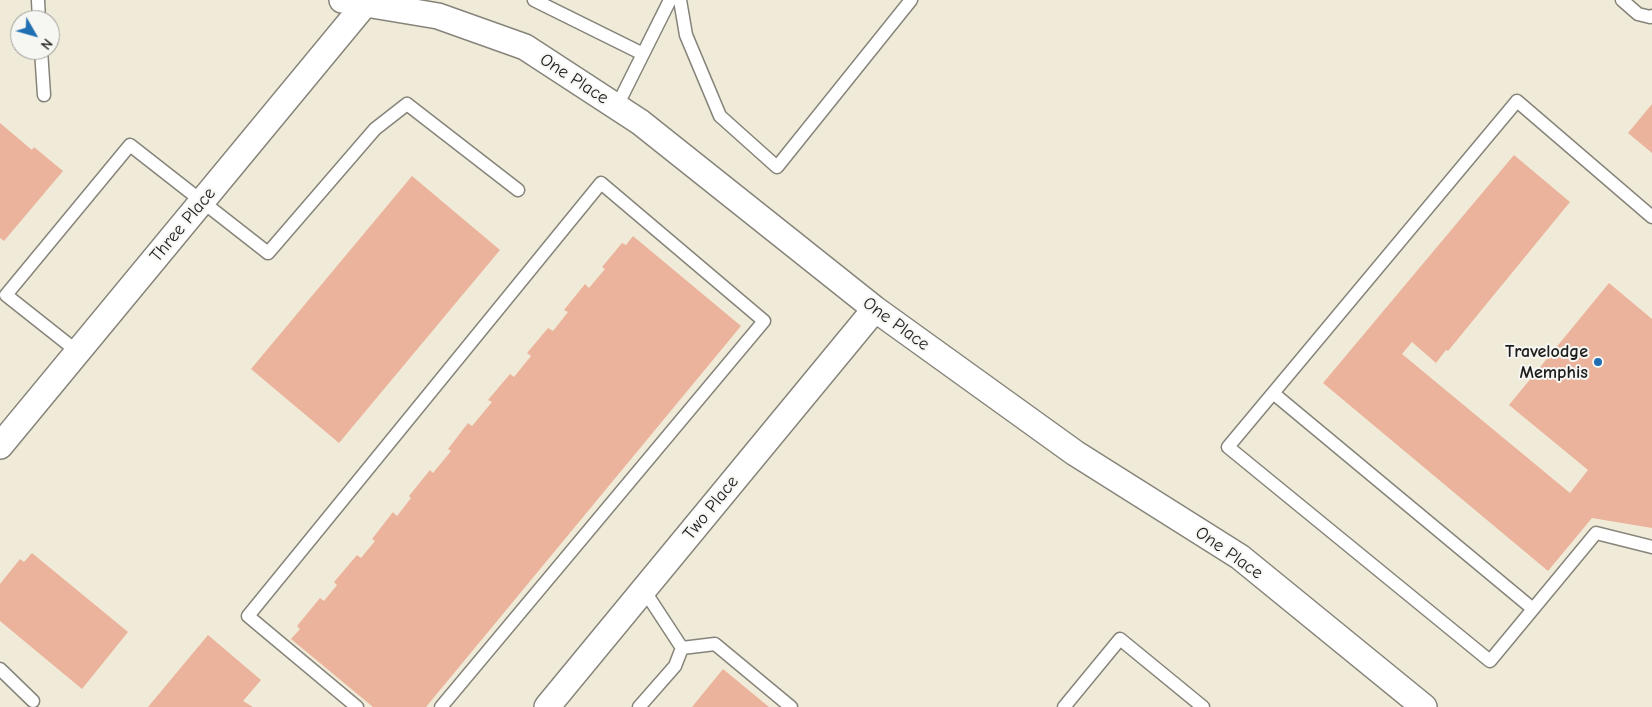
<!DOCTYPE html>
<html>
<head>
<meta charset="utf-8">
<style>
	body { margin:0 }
	#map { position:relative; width:1652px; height:707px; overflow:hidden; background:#f0ebd8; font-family:"Comic Neue",sans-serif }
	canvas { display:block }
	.north { position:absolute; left:10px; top:10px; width:50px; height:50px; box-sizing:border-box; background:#f6f6f2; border:1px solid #9f9f9c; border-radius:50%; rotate:128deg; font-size:14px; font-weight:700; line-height:20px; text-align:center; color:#1c1c1c }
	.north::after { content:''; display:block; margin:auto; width:18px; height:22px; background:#1f6fb2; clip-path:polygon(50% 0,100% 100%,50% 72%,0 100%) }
</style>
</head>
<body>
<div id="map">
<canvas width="1652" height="707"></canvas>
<div class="north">N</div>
</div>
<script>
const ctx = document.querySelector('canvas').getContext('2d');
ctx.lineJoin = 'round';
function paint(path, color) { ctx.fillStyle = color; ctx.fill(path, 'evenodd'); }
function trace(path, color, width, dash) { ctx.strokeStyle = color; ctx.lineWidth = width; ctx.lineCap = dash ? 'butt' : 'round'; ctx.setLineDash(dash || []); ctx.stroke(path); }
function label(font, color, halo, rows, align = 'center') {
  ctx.font = font + ' "Comic Neue",sans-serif'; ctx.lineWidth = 4; ctx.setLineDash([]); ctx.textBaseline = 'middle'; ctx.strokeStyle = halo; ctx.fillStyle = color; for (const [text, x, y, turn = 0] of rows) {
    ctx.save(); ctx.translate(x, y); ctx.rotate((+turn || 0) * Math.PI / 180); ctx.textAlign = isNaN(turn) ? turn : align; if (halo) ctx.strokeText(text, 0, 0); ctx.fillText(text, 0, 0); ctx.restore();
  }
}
paint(new Path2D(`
	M 1652,104 L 1652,153 L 1628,133 Z
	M 0,123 L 32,150 L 34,147 L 63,171 L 4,241 L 0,238 Z
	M 1514,155 L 1570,202 L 1448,351 L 1446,350 L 1436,363 L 1412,342 L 1402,354 L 1570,493 L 1588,470 L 1509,405 L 1609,283 L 1652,319 L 1652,528 L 1592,518 L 1548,571 L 1323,383 Z
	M 412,176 L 500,250 L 339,443 L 251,369 Z
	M 633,236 L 741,326 L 426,707 L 373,707 L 291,639 L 300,629 L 297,626 L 320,598 L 324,601 L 337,585 L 334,582 L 357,555 L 361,558 L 375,541 L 372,539 L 393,512 L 397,516 L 411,498 L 409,496 L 430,470 L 433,473 L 451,451 L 448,449 L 468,423 L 472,426 L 492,402 L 488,400 L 510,374 L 514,377 L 531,356 L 527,353 L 548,328 L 553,331 L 568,312 L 564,310 L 585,284 L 589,288 L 605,269 L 602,267 L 622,243 L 626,245 Z
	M 32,553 L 128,632 L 82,689 L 0,621 L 0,584 L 20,559 L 24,562 Z
	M 208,635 L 261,680 L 243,701 L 253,707 L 148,707 Z
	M 723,669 L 769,707 L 692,707 Z`), '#ebb39b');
const lane = new Path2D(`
	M 38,0 L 39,20
	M 534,0 L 643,54
	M 680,0 L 686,35 L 720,116 L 777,167 L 911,0
	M 1622,0 L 1638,14 L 1650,17 L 1652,16
	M 41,50 L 44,95
	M 617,106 L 670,0
	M 1652,217 L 1517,101 L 1228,447 L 1490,661 L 1596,533 L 1652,547
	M 78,352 L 6,295 L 130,145 L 268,253 L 375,129 L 407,104 L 518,190
	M 1273,393 L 1533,609
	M 682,648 L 715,644 L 791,707
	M 0,669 L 33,701
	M 357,707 L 248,616 L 601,183 L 764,321 L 441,707
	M 639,707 L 675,666 L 682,648 L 644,590
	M 1064,707 L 1120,639 L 1203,707`);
const street = new Path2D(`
	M 342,0 L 438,16 L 525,47 L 640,122 L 875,309 L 1075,453 L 1240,557 L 1424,707
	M 0,446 L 365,4
	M 547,707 L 875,309`);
trace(lane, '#86847a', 15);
trace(street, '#86847a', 28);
trace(lane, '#fff', 12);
trace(street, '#fff', 25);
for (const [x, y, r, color] of [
	[1598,362,5,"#1f6fb2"]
]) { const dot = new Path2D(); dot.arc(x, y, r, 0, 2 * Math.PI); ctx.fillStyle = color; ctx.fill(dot); trace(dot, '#f6f6f2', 2); }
label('18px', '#1c1c1c', '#f6f6f2', [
	["One Place",574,79,33],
	["Three Place",183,225,-50],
	["One Place",896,324,36],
	["Two Place",711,508,-51],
	["One Place",1229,553,35]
]);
label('bold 18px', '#1c1c1c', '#f6f6f2', [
	["Travelodge",1588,352],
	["Memphis",1588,373]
], 'right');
</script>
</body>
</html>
